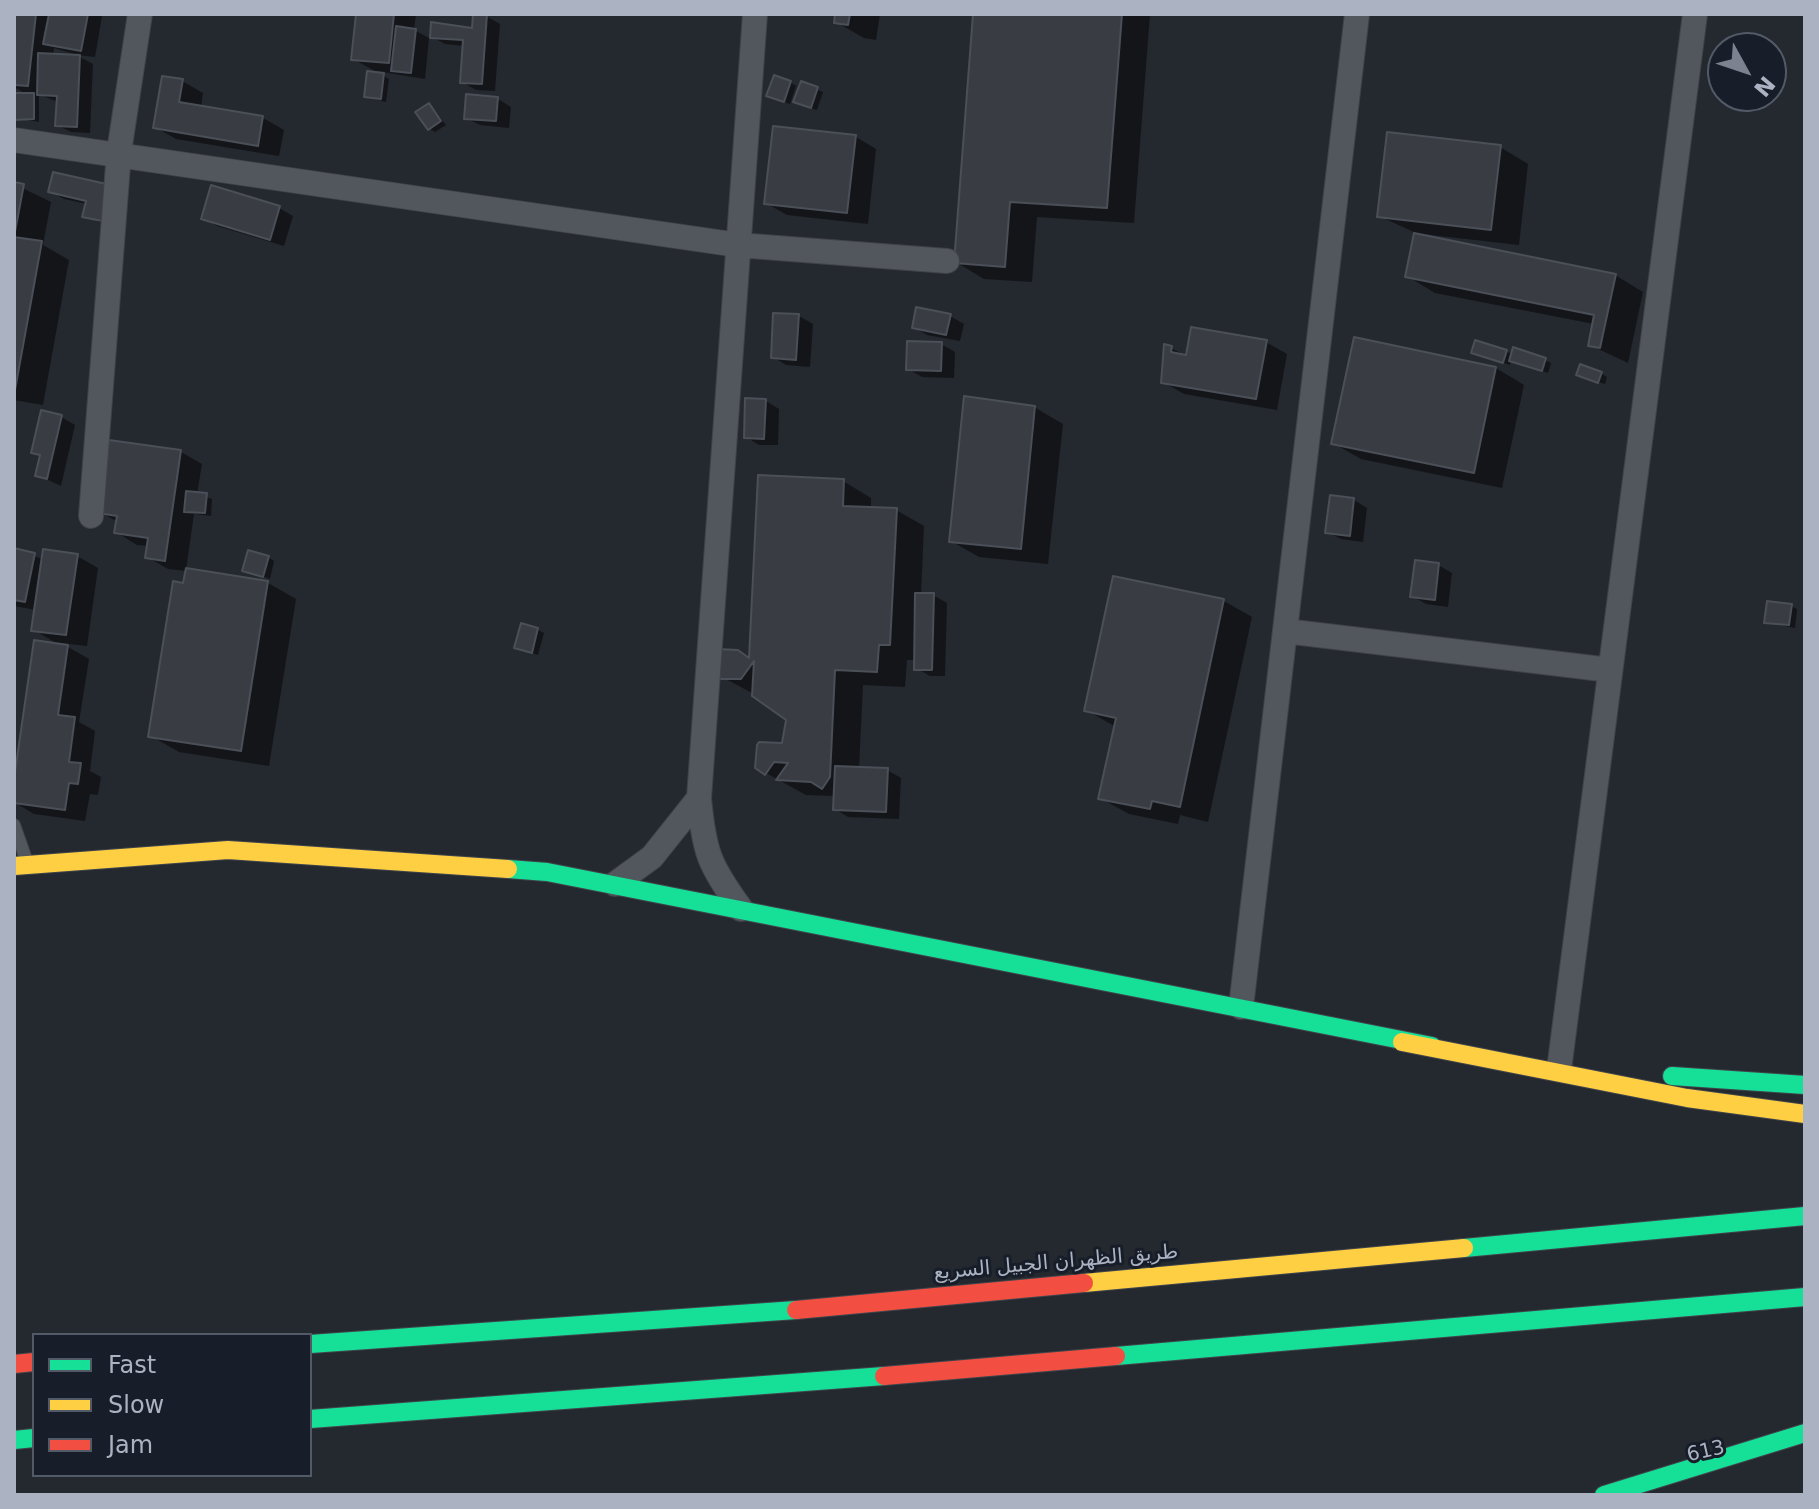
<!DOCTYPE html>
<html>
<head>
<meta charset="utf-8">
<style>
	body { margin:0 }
	#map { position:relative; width:1819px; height:1509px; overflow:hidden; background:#24282f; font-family:"DejaVu Sans",sans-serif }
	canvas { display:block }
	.frame { position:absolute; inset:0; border:16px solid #abb3c3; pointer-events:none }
	.legend { position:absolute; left:32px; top:1333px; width:280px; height:144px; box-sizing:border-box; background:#181e29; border:2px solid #535a67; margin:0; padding:10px 14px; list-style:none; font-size:24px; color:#abb3c3 }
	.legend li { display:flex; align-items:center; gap:16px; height:40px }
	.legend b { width:40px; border:2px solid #535a67 }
	.north { position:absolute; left:1707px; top:32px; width:80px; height:80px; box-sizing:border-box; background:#181e29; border:2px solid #535a67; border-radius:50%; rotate:130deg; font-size:22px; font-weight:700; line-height:32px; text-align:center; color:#abb3c3 }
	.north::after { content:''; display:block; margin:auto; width:28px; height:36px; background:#7c828f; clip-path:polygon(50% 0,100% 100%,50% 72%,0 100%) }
</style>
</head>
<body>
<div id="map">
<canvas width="1819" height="1509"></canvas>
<div class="frame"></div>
<ul class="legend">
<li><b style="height:10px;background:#16e098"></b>Fast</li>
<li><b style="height:10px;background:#ffcf43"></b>Slow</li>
<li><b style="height:10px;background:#f24e42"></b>Jam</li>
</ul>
<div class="north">N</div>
</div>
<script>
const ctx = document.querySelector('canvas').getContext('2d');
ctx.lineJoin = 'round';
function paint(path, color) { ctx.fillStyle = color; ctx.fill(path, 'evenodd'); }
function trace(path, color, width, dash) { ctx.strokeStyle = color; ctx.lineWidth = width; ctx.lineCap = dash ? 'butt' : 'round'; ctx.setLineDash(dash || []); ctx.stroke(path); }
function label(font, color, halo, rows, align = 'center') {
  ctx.font = font + ' "DejaVu Sans","Noto Naskh Arabic",sans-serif'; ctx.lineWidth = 6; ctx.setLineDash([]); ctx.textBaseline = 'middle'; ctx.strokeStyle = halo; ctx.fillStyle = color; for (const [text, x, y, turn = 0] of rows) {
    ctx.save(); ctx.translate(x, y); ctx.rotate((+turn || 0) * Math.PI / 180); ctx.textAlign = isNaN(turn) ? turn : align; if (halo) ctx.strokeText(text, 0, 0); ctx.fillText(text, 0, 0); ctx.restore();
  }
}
paint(new Path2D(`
	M 14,14 L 102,16 L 95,57 L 76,55 L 93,64 L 90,133 L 71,132 L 57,125 L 58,102 L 43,96 L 39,96 L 39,122 L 16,118 L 28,95 L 14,87 ZM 54,48 L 74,54 L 74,56 L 53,56 Z
	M 358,14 L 416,14 L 414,30 L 429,38 L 425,79 L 376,71 L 389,79 L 386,102 L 366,96 L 382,75 L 353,59 Z
	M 837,14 L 880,14 L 876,40 L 864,38 L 836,22 Z
	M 975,14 L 1150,14 L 1134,223 L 1037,217 L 1032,282 L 984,279 L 956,262 Z
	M 486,16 L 500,24 L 495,91 L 476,90 L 462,82 L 465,46 L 445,44 L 432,37 L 474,30 Z
	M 182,81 L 203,93 L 201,108 L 263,118 L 284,130 L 279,156 L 176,139 L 155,127 Z
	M 790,82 L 796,86 L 790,104 L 775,98 Z
	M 802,84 L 823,92 L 817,110 L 802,105 Z
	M 498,99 L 511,107 L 509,128 L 480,125 L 466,118 Z
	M 429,105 L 446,125 L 435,132 L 429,128 Z
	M 856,137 L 876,149 L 868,224 L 787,215 L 766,203 Z
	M 1500,147 L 1528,164 L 1519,245 L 1422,234 L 1422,237 L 1615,275 L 1643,292 L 1628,363 L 1590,345 L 1594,324 L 1435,293 L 1407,276 L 1416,233 L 1379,216 Z
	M 14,184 L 51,202 L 43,245 L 69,260 L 43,405 L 14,400 Z
	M 110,187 L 115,228 L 84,216 L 87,204 L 64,199 L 50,191 Z
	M 279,208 L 293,216 L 284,246 L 217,226 L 203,218 Z
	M 775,315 L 799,316 L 813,324 L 810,367 L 786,365 L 773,357 Z
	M 950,316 L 964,324 L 960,341 L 927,335 L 914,327 Z
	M 1266,342 L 1287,354 L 1277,410 L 1184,394 L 1163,382 L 1171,348 L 1188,357 Z
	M 941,344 L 955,352 L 954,378 L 922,377 L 908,369 Z
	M 1506,352 L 1545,360 L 1551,363 L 1548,373 L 1511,360 L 1510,365 L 1479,355 Z
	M 1496,368 L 1524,385 L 1502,488 L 1361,459 L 1333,443 Z
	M 1601,373 L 1607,377 L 1605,384 L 1584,378 Z
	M 766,401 L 779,409 L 778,445 L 759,445 L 746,437 Z
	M 1034,407 L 1063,424 L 1048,564 L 979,557 L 951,541 Z
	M 61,417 L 75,425 L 61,486 L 38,475 L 42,456 L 33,452 Z
	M 181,452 L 202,464 L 197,494 L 212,499 L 211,516 L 194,514 L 186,570 L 268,583 L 296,599 L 269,766 L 179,752 L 151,736 L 187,571 L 168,569 L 147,557 L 149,546 L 137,545 L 116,532 L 118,522 L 100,512 Z
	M 843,481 L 871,498 L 871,509 L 896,510 L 924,526 L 921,595 L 933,595 L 947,603 L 945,676 L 930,676 L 916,668 L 916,660 L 907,660 L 905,687 L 863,685 L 859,769 L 887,770 L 901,778 L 899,819 L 848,817 L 835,809 L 835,796 L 806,795 L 766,773 L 784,745 L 789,719 L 754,694 L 722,677 L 751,660 Z
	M 1354,500 L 1367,508 L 1363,542 L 1341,539 L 1327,532 Z
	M 14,550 L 43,559 L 77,556 L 98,568 L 87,646 L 61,643 L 89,659 L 79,722 L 95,731 L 90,771 L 101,777 L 98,795 L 90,794 L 85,821 L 34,814 L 14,802 L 14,792 L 61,646 L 34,630 L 36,610 L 14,606 Z
	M 268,557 L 274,561 L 270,579 L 245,570 Z
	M 1438,565 L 1452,573 L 1448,607 L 1426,604 L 1412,596 Z
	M 1115,578 L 1224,601 L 1252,617 L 1208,822 L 1180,815 L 1178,824 L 1129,814 L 1100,798 L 1116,727 L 1086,710 Z
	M 1791,606 L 1797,609 L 1795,628 L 1766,622 Z
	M 538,630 L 544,633 L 538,655 L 516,647 Z`), '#0007');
const building = new Path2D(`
	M 14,14 L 36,14 L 28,86 L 14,85 Z
	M 49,14 L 88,14 L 81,51 L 43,44 Z
	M 356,14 L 394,14 L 389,63 L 351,60 Z
	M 473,14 L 487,14 L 482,84 L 460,83 L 463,40 L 430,38 L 431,22 L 472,28 Z
	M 835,14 L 850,14 L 848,25 L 834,23 Z
	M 973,14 L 1122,14 L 1107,208 L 1010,202 L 1005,267 L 954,263 Z
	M 396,26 L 416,29 L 411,73 L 391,71 Z
	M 38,53 L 80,55 L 77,127 L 55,126 L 57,96 L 37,95 Z
	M 367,71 L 384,73 L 381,99 L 364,97 Z
	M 774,75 L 791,81 L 784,102 L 766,96 Z
	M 162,76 L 183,79 L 179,102 L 263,116 L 258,146 L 153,128 Z
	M 801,81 L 818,87 L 811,108 L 793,102 Z
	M 14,93 L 34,93 L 34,119 L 14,120 Z
	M 466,94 L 498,97 L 496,121 L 464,119 Z
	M 429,103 L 441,121 L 428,130 L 415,112 Z
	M 773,126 L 856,135 L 847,213 L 764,204 Z
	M 1387,132 L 1501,145 L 1491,230 L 1377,217 Z
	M 53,172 L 111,185 L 102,221 L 82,217 L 86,201 L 48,192 Z
	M 14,182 L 24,184 L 14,237 L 42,241 L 15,390 Z
	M 211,185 L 280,206 L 270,240 L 201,219 Z
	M 1414,233 L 1616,274 L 1600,348 L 1588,346 L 1594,315 L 1405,277 Z
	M 916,307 L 951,314 L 946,335 L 912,328 Z
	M 773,313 L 799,314 L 796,360 L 771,358 Z
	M 1191,327 L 1267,340 L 1256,399 L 1161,383 L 1164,344 L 1172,346 L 1171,352 L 1186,355 Z
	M 1354,337 L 1496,367 L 1474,473 L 1331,444 Z
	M 1475,340 L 1507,350 L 1503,363 L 1471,353 Z
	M 907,341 L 942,342 L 941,371 L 906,370 Z
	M 1513,347 L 1546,358 L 1542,371 L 1509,361 Z
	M 1580,364 L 1602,372 L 1598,383 L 1576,375 Z
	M 964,396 L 1035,406 L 1021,549 L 949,542 Z
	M 745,398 L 766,399 L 764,439 L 744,438 Z
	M 41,410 L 62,415 L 47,479 L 35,476 L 40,455 L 31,453 Z
	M 109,440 L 181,450 L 165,561 L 145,558 L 148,538 L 114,533 L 117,516 L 98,513 Z
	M 758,475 L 844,479 L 843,506 L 897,508 L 890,645 L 879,645 L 877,672 L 835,670 L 830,777 L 822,789 L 811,782 L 776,780 L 788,763 L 774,762 L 765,775 L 755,768 L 757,745 L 759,742 L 782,743 L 786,720 L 752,696 L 754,661 L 741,679 L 721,679 L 716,675 L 717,649 L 738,650 L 749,658 Z
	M 186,491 L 207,493 L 205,513 L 184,512 Z
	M 1330,495 L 1354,498 L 1350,536 L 1325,533 Z
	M 14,548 L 35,553 L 25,602 L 14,600 Z
	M 43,549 L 78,554 L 66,635 L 31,631 Z
	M 248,550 L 269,556 L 263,577 L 242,571 Z
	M 1415,560 L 1439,563 L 1435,600 L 1410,597 Z
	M 186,568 L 268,581 L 241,751 L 148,737 L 173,581 L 183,583 Z
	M 1113,576 L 1224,599 L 1180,807 L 1152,801 L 1150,809 L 1098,799 L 1116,718 L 1084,711 Z
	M 915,593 L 934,593 L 932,670 L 914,670 Z
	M 1767,601 L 1792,604 L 1789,625 L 1764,623 Z
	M 521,623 L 538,628 L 532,653 L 514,648 Z
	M 34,640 L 68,645 L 58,715 L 75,717 L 69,762 L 81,763 L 78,784 L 69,783 L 65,810 L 14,803 L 14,779 Z
	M 835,766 L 888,768 L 886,812 L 833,810 Z`);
paint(building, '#393d43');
trace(building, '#4a4f58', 2);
const lane = new Path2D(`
	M 14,825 L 27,862`);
const street = new Path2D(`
	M 14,140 L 738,245 L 947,261
	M 91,516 L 119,152 L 140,14
	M 1285,631 L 1610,670
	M 699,798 L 755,14
	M 615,884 L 652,857 L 699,798 C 704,852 709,865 741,909
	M 1241,1007 L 1357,14
	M 1560,1062 L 1695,14`);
const fast = new Path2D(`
	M 508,869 L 547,872 L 1432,1046
	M 1672,1076 L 1805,1085
	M 1464,1248 L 1805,1216
	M 310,1344 L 796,1310
	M 1116,1356 L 1805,1297
	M 310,1419 L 884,1376
	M 14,1440 L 34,1438
	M 1604,1495 L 1805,1433`);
const slow = new Path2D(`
	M 14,866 L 228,850 L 508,869
	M 1402,1042 L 1687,1098 L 1805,1114
	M 1084,1283 L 1464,1248`);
const jam = new Path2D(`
	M 796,1310 L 1084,1283
	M 14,1364 L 34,1362
	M 884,1376 L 1116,1356`);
trace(lane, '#404248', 14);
trace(street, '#404248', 26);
trace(fast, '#40454c', 20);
trace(slow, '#40454c', 20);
trace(jam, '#40454c', 20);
trace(lane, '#52575e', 12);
trace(street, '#52575e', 24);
trace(fast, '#16e098', 18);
trace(slow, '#ffcf43', 18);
trace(jam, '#f24e42', 18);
label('20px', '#abb3c3', '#181e29', [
	["طريق الظهران الجبيل السريع",1056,1263,-5],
	["613",1706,1452,-13]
]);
</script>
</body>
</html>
